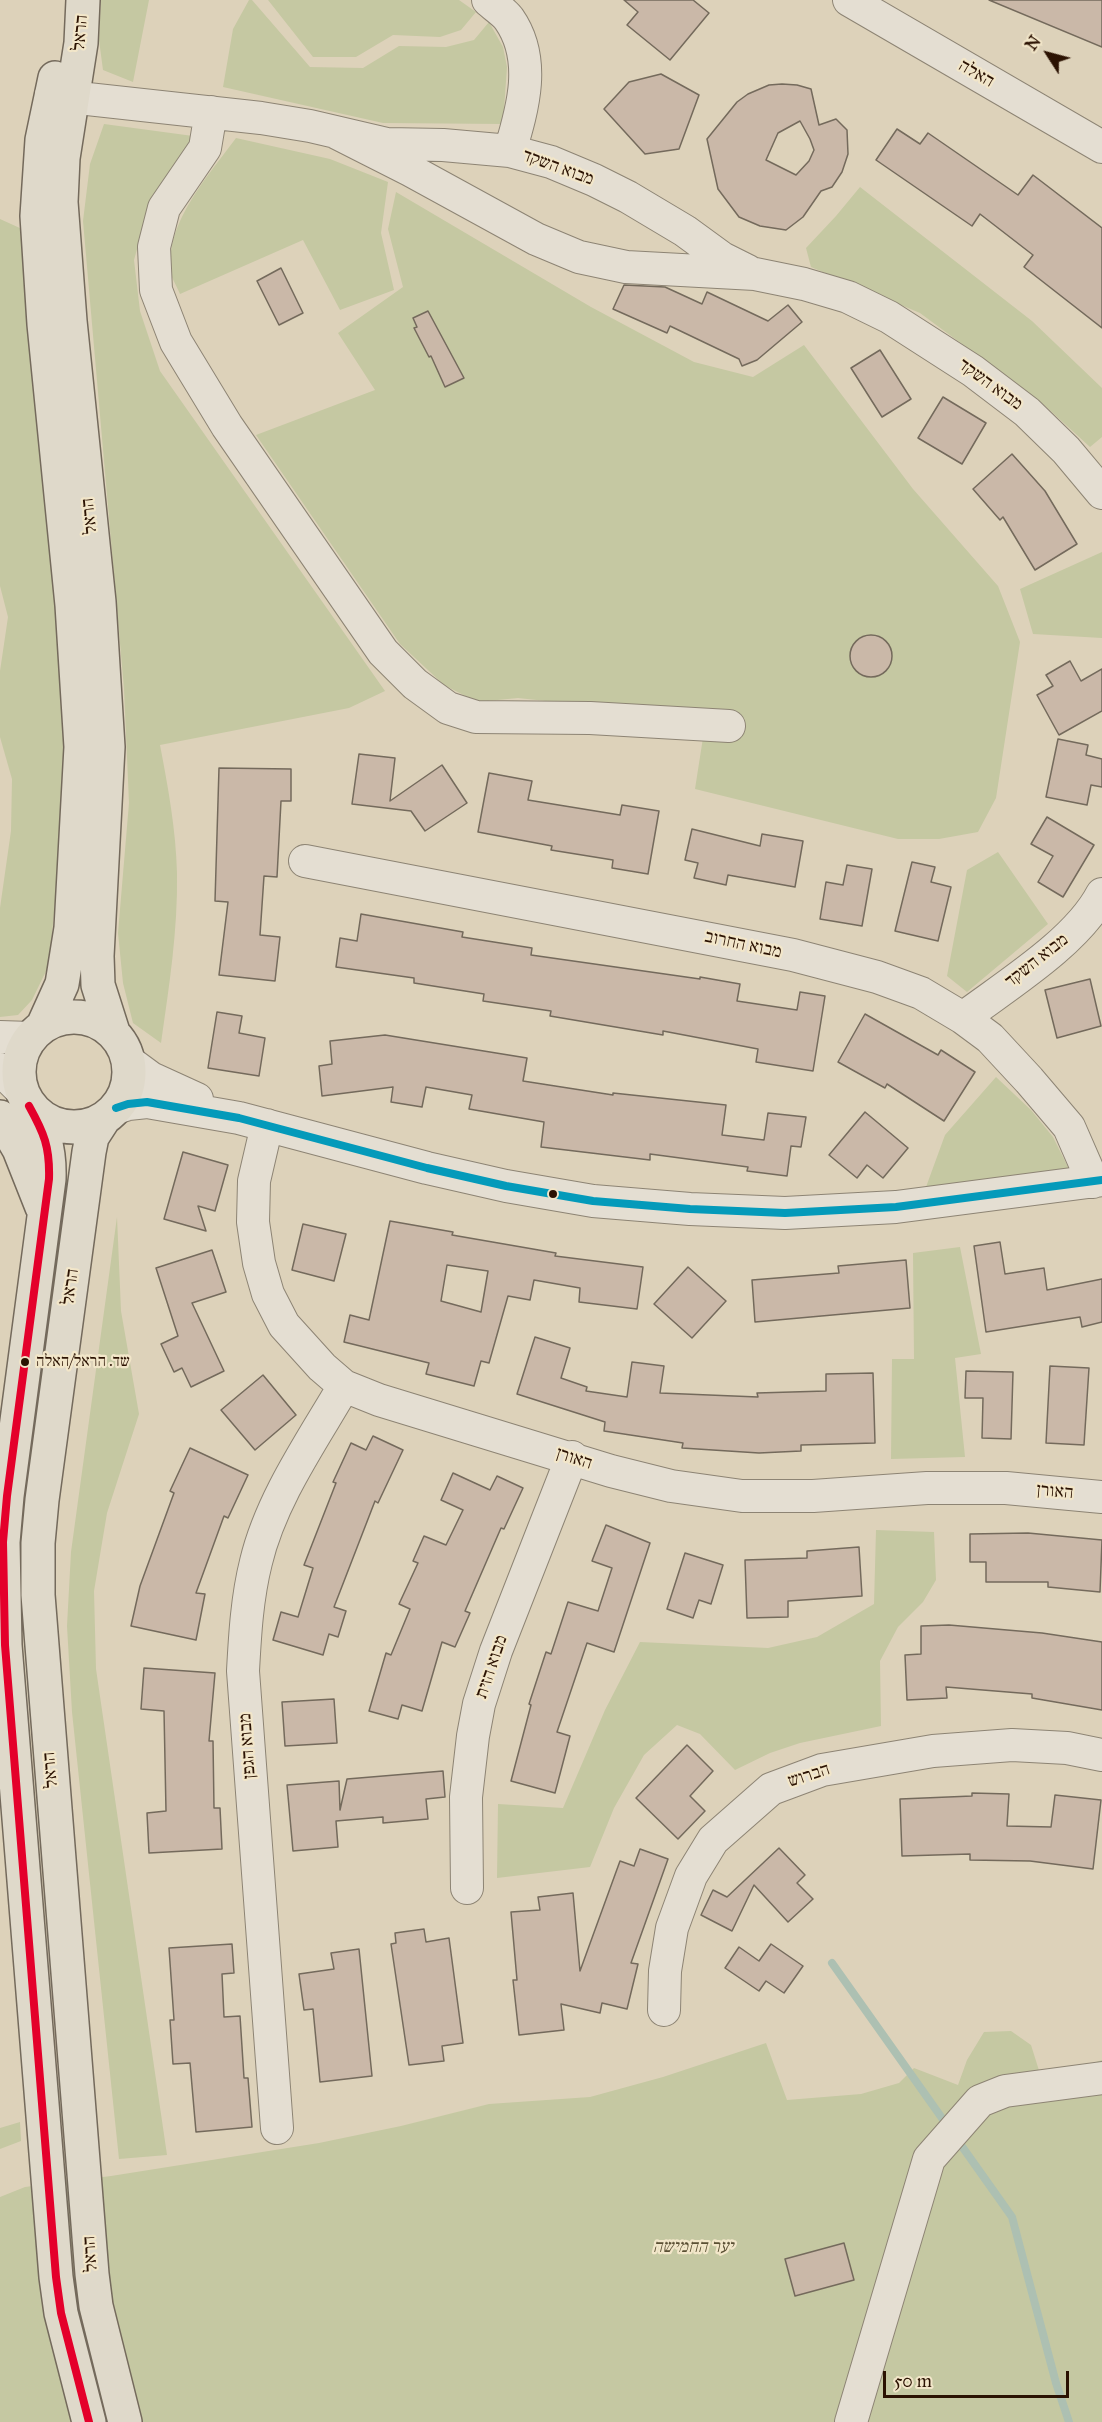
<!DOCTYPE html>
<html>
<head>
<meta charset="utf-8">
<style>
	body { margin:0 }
	#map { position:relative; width:1102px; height:2422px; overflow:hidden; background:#ddd2ba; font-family:"IM FELL Great Primer",serif }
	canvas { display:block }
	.north { position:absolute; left:1018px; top:24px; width:60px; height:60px; -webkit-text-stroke:4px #f2e6c9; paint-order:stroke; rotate:306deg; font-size:16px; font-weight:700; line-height:24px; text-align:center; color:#2b1202 }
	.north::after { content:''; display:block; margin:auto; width:21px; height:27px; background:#2b1202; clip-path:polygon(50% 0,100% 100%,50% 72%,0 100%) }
	.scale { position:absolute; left:883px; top:2371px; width:186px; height:27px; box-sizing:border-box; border:3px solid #2b1202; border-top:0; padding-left:8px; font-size:18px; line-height:21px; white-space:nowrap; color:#2b1202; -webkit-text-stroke:4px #f2e6c9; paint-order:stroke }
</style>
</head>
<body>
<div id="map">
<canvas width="1102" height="2422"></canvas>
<div class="north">N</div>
<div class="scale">50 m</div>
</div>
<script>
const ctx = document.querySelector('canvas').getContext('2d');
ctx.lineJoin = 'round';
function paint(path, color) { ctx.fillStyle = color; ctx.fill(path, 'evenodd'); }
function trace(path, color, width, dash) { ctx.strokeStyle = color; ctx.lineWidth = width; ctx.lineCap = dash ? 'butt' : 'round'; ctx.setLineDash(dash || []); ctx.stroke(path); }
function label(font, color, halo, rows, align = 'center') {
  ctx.font = font + ' "IM FELL Great Primer","Frank Ruhl Libre",serif'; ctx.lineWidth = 4.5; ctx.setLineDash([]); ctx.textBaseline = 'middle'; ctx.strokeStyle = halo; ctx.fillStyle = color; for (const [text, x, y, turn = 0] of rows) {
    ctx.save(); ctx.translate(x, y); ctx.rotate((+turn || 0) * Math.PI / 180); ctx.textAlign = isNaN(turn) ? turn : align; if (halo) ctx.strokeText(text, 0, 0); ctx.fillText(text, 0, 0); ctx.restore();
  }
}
paint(new Path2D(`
	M 101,0 L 149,0 L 133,82 L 103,70 L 99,40 Z
	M 249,0 L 252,0 L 310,67 L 363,68 L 399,46 L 446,47 L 474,40 L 489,22 L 503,47 L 507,67 L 503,124 L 383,123 L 223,87 L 233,29 Z
	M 268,0 L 459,0 L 476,12 L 461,30 L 440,37 L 393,35 L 356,57 L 313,57 Z
	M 104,124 L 193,136 L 183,162 L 148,210 L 134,260 L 140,311 L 160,371 L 385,691 L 349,708 L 160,745 C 168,787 176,830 177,873 C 178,930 169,987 161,1043 L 133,1023 L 123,983 L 118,933 L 129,803 L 124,689 L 83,221 L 90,164 Z
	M 236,138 L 330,159 L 388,182 L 381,233 L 394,290 L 340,310 L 303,240 L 180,294 C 178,289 174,282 172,277 C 161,227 209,175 236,138 Z
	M 860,187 L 1032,321 L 1102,388 L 1102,437 L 1090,447 L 1043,404 L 920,313 L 811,267 L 806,248 L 836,216 Z
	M 396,192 L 591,307 L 694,362 L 753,377 L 804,345 L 913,489 L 998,586 L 1020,642 L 996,798 L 978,832 L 939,839 L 898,839 L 695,789 L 707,712 L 611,708 L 518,698 L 477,702 L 444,685 L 400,644 L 256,435 L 375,390 L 338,333 L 403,287 L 388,229 Z
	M 0,219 L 22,229 L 67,719 L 59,861 L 49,965 L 32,1000 L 18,1015 L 0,1017 L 0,908 L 11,831 L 12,779 L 0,737 L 0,671 L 8,617 L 0,586 Z
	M 1102,552 L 1102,638 L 1033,634 L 1020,589 Z
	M 998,852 L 1048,924 L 967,992 L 947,976 L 967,870 Z
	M 996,1077 L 1031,1110 L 1053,1137 L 1069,1169 L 926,1187 L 945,1135 Z
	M 117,1217 L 121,1311 L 139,1414 L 107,1513 L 94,1591 L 96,1669 L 167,2155 L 119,2159 L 72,1712 L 67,1626 L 71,1552 Z
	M 960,1247 L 981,1354 L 955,1358 L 965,1457 L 891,1459 L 892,1359 L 914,1359 L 913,1253 Z
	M 876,1530 L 934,1532 L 936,1580 L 923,1602 L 898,1627 L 880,1661 L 881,1726 L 800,1743 L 770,1753 L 735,1770 L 700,1734 L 677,1725 L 644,1755 L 614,1808 L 590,1867 L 497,1878 L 498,1804 L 563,1808 L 605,1710 L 640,1642 L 768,1648 L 817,1637 L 874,1604 Z
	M 1011,2031 L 1031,2045 L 1042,2080 L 1102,2060 L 1102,2422 L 0,2422 L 0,2197 L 25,2187 L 111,2176 L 319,2143 L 401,2126 L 489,2104 L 590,2097 L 663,2077 L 766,2043 L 787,2100 L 861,2094 L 899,2083 L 914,2068 L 958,2085 L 967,2060 L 984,2032 Z
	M 20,2122 L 21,2141 L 0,2149 L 0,2128 Z`), '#c5c8a2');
trace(new Path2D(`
	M 832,1963 L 949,2128
	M 956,2138 L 1012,2217 L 1056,2383 L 1069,2422`), '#adc0b2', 8);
const building = new Path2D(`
	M 624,0 L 693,0 L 709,13 L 670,60 L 627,25 L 638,12 Z
	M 990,0 L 1102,0 L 1102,47 L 989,0 Z
	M 661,74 L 699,95 L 679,149 L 645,154 L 604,109 L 629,82 Z
	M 782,84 L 797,85 L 811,89 L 819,125 L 836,119 L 847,130 L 848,154 L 842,172 L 832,187 L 821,191 L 803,217 L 786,230 L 760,226 L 739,217 L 718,189 L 707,139 L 737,102 L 748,94 L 769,85 ZM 800,121 L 810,139 L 814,150 L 809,161 L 796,175 L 766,160 L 778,133 Z
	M 897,129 L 920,144 L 928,133 L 1018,195 L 1033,175 L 1102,228 L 1102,328 L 1024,267 L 1033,255 L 980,214 L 972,226 L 876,160 Z
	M 281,268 L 303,313 L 279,325 L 257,281 Z
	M 624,285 L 665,287 L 702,304 L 707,292 L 768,321 L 788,305 L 802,322 L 757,360 L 742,366 L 739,359 L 670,326 L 667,333 L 613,309 Z
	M 428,311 L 464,378 L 445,387 L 431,356 L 429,357 L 414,328 L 417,327 L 413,318 Z
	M 880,350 L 911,399 L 882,417 L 851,368 Z
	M 943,397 L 986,423 L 962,464 L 918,438 Z
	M 1012,454 L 1045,491 L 1077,544 L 1035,570 L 1003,517 L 1000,520 L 973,489 Z
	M850 656a21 21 0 1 1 42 0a21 21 0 1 1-42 0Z
	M 1070,661 L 1081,681 L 1102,669 L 1102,711 L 1059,735 L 1037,695 L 1053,686 L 1046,675 Z
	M 1058,739 L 1088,745 L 1086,755 L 1102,759 L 1102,787 L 1091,785 L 1087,805 L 1046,797 Z
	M 359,754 L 395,758 L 390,801 L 442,765 L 467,803 L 425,831 L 411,811 L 352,804 Z
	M 219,768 L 291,769 L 291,801 L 281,801 L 277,877 L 264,876 L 260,935 L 280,937 L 275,981 L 219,975 L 228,902 L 215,901 Z
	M 489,773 L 532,781 L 528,800 L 620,815 L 622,805 L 659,811 L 648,874 L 612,868 L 613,860 L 551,850 L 552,846 L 478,832 Z
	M 1047,817 L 1094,845 L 1063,897 L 1038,882 L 1053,856 L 1031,844 Z
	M 692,829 L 760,846 L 762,834 L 803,841 L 795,887 L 728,875 L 726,885 L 694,878 L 698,863 L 685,860 Z
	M 912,862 L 935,867 L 931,882 L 951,887 L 938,941 L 895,931 Z
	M 847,865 L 872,869 L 862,926 L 820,919 L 826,882 L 843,885 Z
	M 361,914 L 463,932 L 462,937 L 532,948 L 531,955 L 700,979 L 700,977 L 740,984 L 737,1001 L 797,1010 L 800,992 L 825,996 L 813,1071 L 756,1062 L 758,1049 L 663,1031 L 663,1035 L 550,1016 L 551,1011 L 483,1001 L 484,994 L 414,983 L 414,978 L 336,967 L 340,938 L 357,941 Z
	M 1090,979 L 1101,1026 L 1057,1038 L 1045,990 Z
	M 217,1012 L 242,1016 L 239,1033 L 265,1038 L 259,1076 L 208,1068 Z
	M 865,1014 L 938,1055 L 941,1050 L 975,1072 L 944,1121 L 887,1084 L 885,1088 L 838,1062 Z
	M 385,1035 L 527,1058 L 523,1081 L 613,1095 L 613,1093 L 726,1105 L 722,1135 L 764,1140 L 768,1113 L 806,1117 L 801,1147 L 791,1146 L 787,1176 L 747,1171 L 748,1167 L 650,1154 L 650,1160 L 541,1147 L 544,1122 L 469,1109 L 472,1095 L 426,1087 L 422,1107 L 391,1102 L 393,1087 L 322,1096 L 319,1066 L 332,1064 L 330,1041 Z
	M 865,1112 L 908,1148 L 883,1178 L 867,1165 L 857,1178 L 829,1155 Z
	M 183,1152 L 228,1165 L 215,1211 L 198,1206 L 206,1231 L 164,1219 Z
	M 390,1221 L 453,1232 L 452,1235 L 556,1253 L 555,1256 L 643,1267 L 637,1309 L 579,1302 L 580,1288 L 534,1280 L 530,1300 L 508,1296 L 489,1363 L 481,1361 L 474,1386 L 426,1374 L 429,1363 L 344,1342 L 350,1315 L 369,1320 ZM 447,1265 L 488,1271 L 481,1312 L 441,1301 Z
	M 303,1224 L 346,1234 L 334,1281 L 292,1270 Z
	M 1000,1242 L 1005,1274 L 1044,1268 L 1047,1290 L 1102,1279 L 1102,1322 L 1082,1327 L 1080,1317 L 986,1332 L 974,1246 Z
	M 212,1250 L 226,1292 L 192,1303 L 224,1371 L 191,1387 L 182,1368 L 174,1372 L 161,1344 L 178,1336 L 156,1268 Z
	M 906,1260 L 910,1308 L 755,1322 L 752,1280 L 839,1273 L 838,1266 Z
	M 688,1267 L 726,1301 L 692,1338 L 654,1304 Z
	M 535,1337 L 570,1348 L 561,1378 L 587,1387 L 586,1391 L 627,1397 L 632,1362 L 664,1366 L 660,1393 L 758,1397 L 757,1393 L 826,1391 L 826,1374 L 873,1373 L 875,1443 L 801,1445 L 801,1451 L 759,1453 L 682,1448 L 683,1443 L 604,1431 L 605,1422 L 517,1394 Z
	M 1050,1366 L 1089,1368 L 1084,1445 L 1046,1443 Z
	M 966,1371 L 1013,1372 L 1011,1439 L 982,1438 L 983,1398 L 965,1398 Z
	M 263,1375 L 296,1415 L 255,1450 L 221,1410 Z
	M 373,1436 L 403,1450 L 378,1503 L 375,1501 L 334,1607 L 346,1611 L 338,1637 L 329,1634 L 323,1655 L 273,1640 L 281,1612 L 298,1617 L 313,1568 L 304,1565 L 336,1483 L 333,1482 L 351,1443 L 366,1450 Z
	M 190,1448 L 248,1475 L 228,1518 L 224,1516 L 196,1593 L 205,1594 L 196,1640 L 131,1626 L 140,1586 L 174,1493 L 170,1491 Z
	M 453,1473 L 490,1490 L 497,1476 L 523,1488 L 504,1529 L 501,1528 L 465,1611 L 470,1613 L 455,1647 L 442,1642 L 422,1711 L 402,1705 L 398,1719 L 369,1711 L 386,1653 L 391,1655 L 410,1609 L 399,1604 L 418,1563 L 413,1561 L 424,1536 L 446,1545 L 463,1510 L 441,1500 Z
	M 606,1525 L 650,1543 L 614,1652 L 587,1643 L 557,1732 L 570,1736 L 555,1793 L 511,1781 L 531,1705 L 529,1704 L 546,1652 L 551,1654 L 568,1602 L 598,1611 L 612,1568 L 592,1561 Z
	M 1028,1533 L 1102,1540 L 1100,1592 L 1048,1587 L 1048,1582 L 986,1582 L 986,1562 L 970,1562 L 970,1534 Z
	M 859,1547 L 862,1596 L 788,1601 L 788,1617 L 747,1618 L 745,1560 L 807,1558 L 807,1551 Z
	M 685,1553 L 723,1565 L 711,1604 L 699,1600 L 693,1618 L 667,1609 Z
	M 949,1625 L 1042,1633 L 1102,1642 L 1102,1710 L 1032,1698 L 1032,1694 L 946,1687 L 947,1698 L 907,1700 L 905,1655 L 921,1654 L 921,1626 Z
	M 144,1668 L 215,1673 L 209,1741 L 213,1741 L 214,1808 L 220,1808 L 222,1849 L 149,1853 L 147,1813 L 166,1811 L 164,1711 L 141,1709 Z
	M 334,1699 L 337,1743 L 285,1746 L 282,1702 Z
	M 687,1745 L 713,1771 L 690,1796 L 705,1811 L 678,1839 L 636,1798 Z
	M 443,1771 L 445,1797 L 426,1799 L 428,1819 L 383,1823 L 383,1817 L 336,1821 L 338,1847 L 293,1851 L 287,1785 L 339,1781 L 340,1810 L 347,1779 Z
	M 972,1793 L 1009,1794 L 1007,1826 L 1051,1827 L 1055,1795 L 1101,1800 L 1093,1869 L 1030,1861 L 970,1860 L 970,1854 L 902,1856 L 900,1799 L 972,1796 Z
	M 779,1848 L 805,1875 L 797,1883 L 813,1899 L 788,1922 L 754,1885 L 732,1931 L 701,1915 L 713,1890 L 727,1897 Z
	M 640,1849 L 668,1859 L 631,1963 L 638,1964 L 627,2009 L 602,2003 L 600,2013 L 561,2004 L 564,2030 L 519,2035 L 513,1980 L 517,1980 L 511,1912 L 540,1910 L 538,1897 L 573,1893 L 580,1971 L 620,1861 L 634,1866 Z
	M 424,1929 L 426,1942 L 449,1938 L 463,2043 L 442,2046 L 444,2061 L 409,2065 L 391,1944 L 396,1943 L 395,1933 Z
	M 232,1944 L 234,1973 L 222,1974 L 224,2017 L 240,2016 L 244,2078 L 248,2078 L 252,2127 L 196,2132 L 190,2063 L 173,2064 L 170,2020 L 174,2020 L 169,1948 Z
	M 771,1944 L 803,1966 L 784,1993 L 766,1981 L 759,1991 L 725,1968 L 739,1947 L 759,1961 Z
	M 359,1949 L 372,2076 L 320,2082 L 313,2009 L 304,2010 L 299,1974 L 334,1969 L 331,1953 Z
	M 844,2243 L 854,2280 L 795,2296 L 785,2259 Z`);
paint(building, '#cab8a8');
trace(building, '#746a5c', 1.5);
const minor = new Path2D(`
	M 488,0 C 494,6 504,12 509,19 C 537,59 523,108 510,151
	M 849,0 L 1102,147
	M 51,95 L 261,118 L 310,126 L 387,144 L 443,145 L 510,151 L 551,162 L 594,180 L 628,197 L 685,231 L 722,258 L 748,271
	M 211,112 L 205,148 L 164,208 L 154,247 L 156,290 L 176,342 L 227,426 L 383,652 L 415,684 L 448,708 L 476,717 L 590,718 L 729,726
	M 337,133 L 410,170 L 536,239 L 579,257 L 626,267 L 755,274 L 804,284 L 848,297 L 889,317 L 973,371 L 1027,412 L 1066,450 L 1102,493
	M 305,861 L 793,955 L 877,977 L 921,993 L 963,1018 L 990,1038 L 1029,1080 L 1069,1127 L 1093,1182
	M 963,1018 C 1007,985 1077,942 1102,894
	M 0,1037 L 31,1038
	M 128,1061 L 151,1078 L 197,1099
	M 0,1069 L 22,1091
	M 116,1108 L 128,1104 L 147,1102 L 239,1118 L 427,1168 L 506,1186 L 593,1201 L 690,1209 L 785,1213 L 896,1207 L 1102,1180
	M 267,1125 L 254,1181 L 253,1222 L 259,1263 L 268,1294 L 284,1325 L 322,1367 L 344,1386 L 379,1400 L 611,1471 L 671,1486 L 742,1496 L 813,1496 L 927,1488 L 1006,1488 L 1102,1497
	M 467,1888 L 466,1797 L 473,1736 L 479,1704 L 496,1651 L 572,1457
	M 664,2010 L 665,1971 L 672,1928 L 691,1876 L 713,1840 L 771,1789 L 822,1770 L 933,1751 L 1012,1745 L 1067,1748 L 1102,1755
	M 277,2128 L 243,1671 C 245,1634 247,1598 256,1562 C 271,1499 312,1441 344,1386
	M 851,2422 L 929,2159 L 980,2101 L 1005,2091 L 1102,2078`);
const major = new Path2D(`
	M 83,0 L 81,43 L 63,158 L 61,202 L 70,321 L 99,602 L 108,747 L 97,956 L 98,985 L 113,1032
	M19 1072a55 55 0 1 1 110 0a55 55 0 1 1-110 0Z
	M 43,1026 L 62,984 L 71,928 L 81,747 L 72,605 L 44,324 L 37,216 L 42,140 L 55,78
	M 29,1106 C 44,1133 50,1147 49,1179 L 7,1496 L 3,1542 L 5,1645 L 56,2277 L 61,2313 L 89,2422
	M 0,1117 L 19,1149 L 42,1207
	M 103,1120 L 92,1137 L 89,1152 L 42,1500 L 38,1543 L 38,1595 L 92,2274 L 96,2306 L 125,2422`);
trace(minor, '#8d8474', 34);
trace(major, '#746a5c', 36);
trace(minor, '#e4ded2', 32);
trace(major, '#dfd9ca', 33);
trace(new Path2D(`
	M 29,1106 C 44,1133 50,1147 49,1179 L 7,1496 L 3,1542 L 5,1645 L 56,2277 L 61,2313 L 89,2422`), '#e4002b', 8);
trace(new Path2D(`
	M 116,1108 L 128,1104 L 147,1102 L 239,1118 L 427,1168 L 506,1186 L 593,1201 L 690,1209 L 785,1213 L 896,1207 L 1102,1180`), '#049aba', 8);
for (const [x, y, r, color] of [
	[553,1194,5,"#2b1202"],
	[25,1362,5,"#2b1202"]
]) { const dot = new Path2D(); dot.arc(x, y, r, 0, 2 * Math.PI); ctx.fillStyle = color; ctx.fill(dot); trace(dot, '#f2e6c9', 2); }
label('16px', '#2b1202', '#f2e6c9', [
	["שד. הראל/האלה",36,1362]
], 'left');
label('18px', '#2b1202', '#f2e6c9', [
	["הראל",81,33,-85],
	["האלה",976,74,30],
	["מבוא השקד",558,168,20],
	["מבוא השקד",990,385,36],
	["הראל",90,516,-96],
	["מבוא החרוב",743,945,12],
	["מבוא השקד",1037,961,-38],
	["הראל",71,1287,-82],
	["האורן",574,1459,18],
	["האורן",1055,1492,5],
	["מבוא הזית",492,1667,-71],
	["מבוא הגפן",248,1746,-94],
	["הראל",51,1770,-95],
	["הברוש",809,1776,-18],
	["הראל",91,2254,-94]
]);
label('italic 18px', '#5a4f33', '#f2e6c9', [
	["יער החמישה",693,2248]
]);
</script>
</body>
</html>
